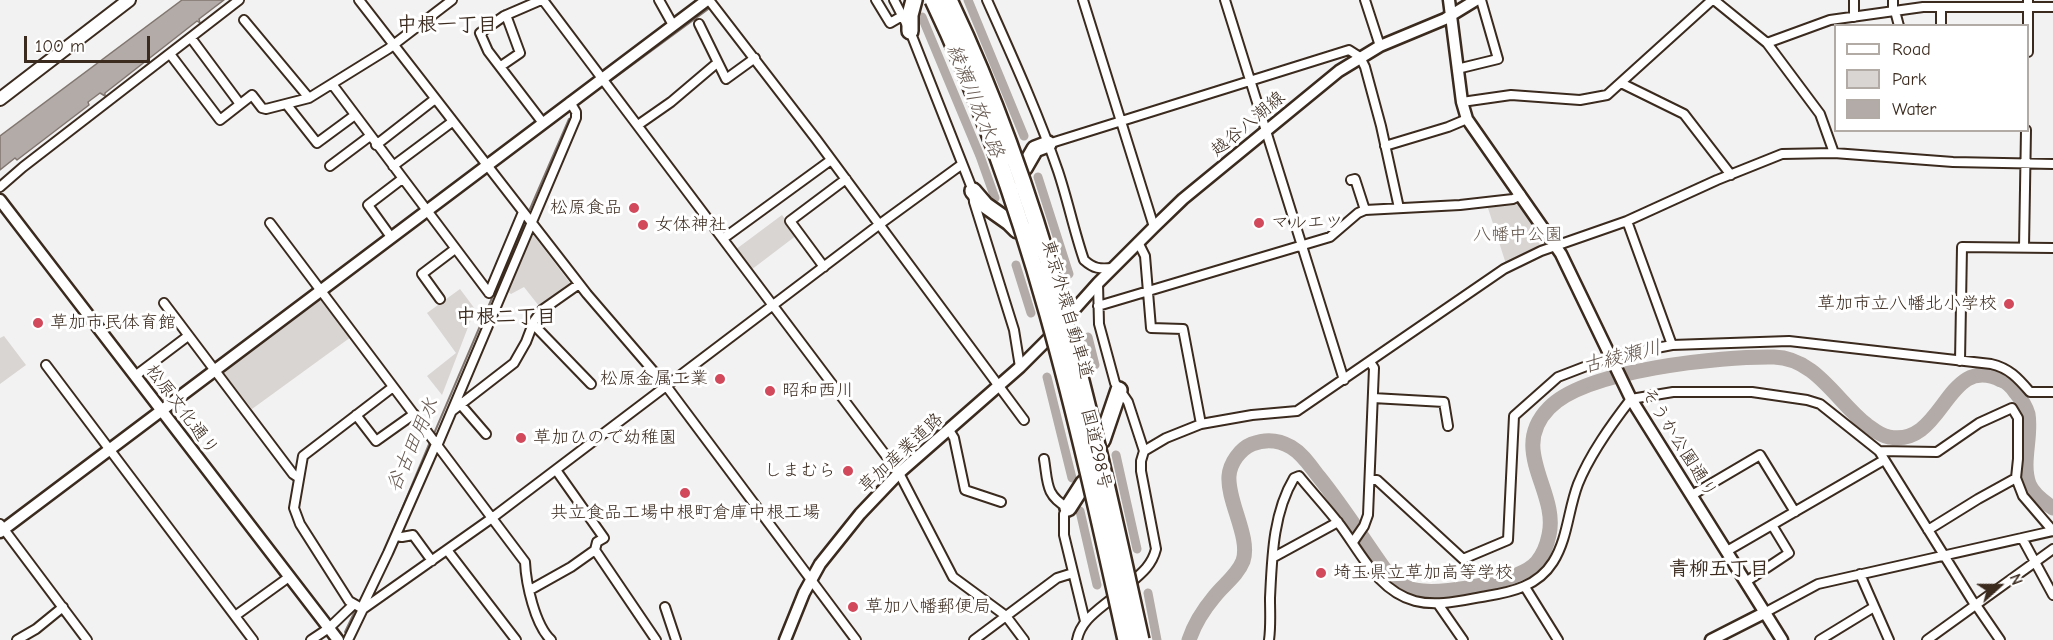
<!DOCTYPE html>
<html>
<head>
<meta charset="utf-8">
<style>
	body { margin:0 }
	#map { position:relative; width:2053px; height:640px; overflow:hidden; background:#f3f2f2; font-family:"Comic Neue",sans-serif }
	canvas { display:block }
	.legend { position:absolute; left:1834px; top:24px; width:195px; height:108px; box-sizing:border-box; background:#fff; border:2px solid #b1aaa5; margin:0; padding:8px 10px; list-style:none; font-size:18px; color:#3b2a1e }
	.legend li { display:flex; align-items:center; gap:12px; height:30px }
	.legend b { width:30px; border:2px solid #b1aaa5 }
	.north { position:absolute; left:1969px; top:556px; width:60px; height:60px; -webkit-text-stroke:4px #fff; paint-order:stroke; rotate:69deg; font-size:16px; font-weight:700; line-height:24px; text-align:center; color:#3b2a1e }
	.north::after { content:''; display:block; margin:auto; width:21px; height:27px; background:#3b2a1e; clip-path:polygon(50% 0,100% 100%,50% 72%,0 100%) }
	.scale { position:absolute; left:24px; top:36px; width:126px; height:27px; box-sizing:border-box; border:3px solid #3b2a1e; border-top:0; padding-left:8px; font-size:18px; line-height:21px; white-space:nowrap; color:#3b2a1e; -webkit-text-stroke:4px #fff; paint-order:stroke }
</style>
</head>
<body>
<div id="map">
<canvas width="2053" height="640"></canvas>
<ul class="legend">
<li><b style="height:8px;background:#fff"></b>Road</li>
<li><b style="height:16px;background:#d8d5d2"></b>Park</li>
<li><b style="height:16px;background:#b2aba7"></b>Water</li>
</ul>
<div class="north">N</div>
<div class="scale">100 m</div>
</div>
<script>
const ctx = document.querySelector('canvas').getContext('2d');
ctx.lineJoin = 'round';
function paint(path, color) { ctx.fillStyle = color; ctx.fill(path, 'evenodd'); }
function trace(path, color, width, dash) { ctx.strokeStyle = color; ctx.lineWidth = width; ctx.lineCap = dash ? 'butt' : 'round'; ctx.setLineDash(dash || []); ctx.stroke(path); }
function label(font, color, halo, rows, align = 'center') {
  ctx.font = font + ' "Comic Neue","Klee One",sans-serif'; ctx.lineWidth = 6; ctx.setLineDash([]); ctx.textBaseline = 'middle'; ctx.strokeStyle = halo; ctx.fillStyle = color; for (const [text, x, y, turn = 0] of rows) {
    ctx.save(); ctx.translate(x, y); ctx.rotate((+turn || 0) * Math.PI / 180); ctx.textAlign = isNaN(turn) ? turn : align; if (halo) ctx.strokeText(text, 0, 0); ctx.fillText(text, 0, 0); ctx.restore();
  }
}
paint(new Path2D(`
	M 1520,202 L 1545,238 L 1544,245 L 1506,264 L 1487,205 Z
	M 782,215 L 797,235 L 751,270 L 735,250 Z
	M 532,233 L 570,283 L 539,306 L 524,287 L 511,294 L 507,291 Z
	M 460,289 L 475,309 L 442,395 L 427,376 L 456,353 L 427,313 Z
	M 320,298 L 324,299 L 351,337 L 252,409 L 223,372 Z
	M 4,336 L 26,365 L 0,384 L 0,338 Z`), '#d8d5d2');
const water = new Path2D(`
	M 182,0 L 224,0 L 199,19 L 200,23 L 197,21 L 105,93 L 105,96 L 100,93 L 88,102 L 89,105 L 17,160 L 15,158 L 0,170 L 0,136 Z`);
paint(water, '#b2aba7');
trace(water, '#827770', 1.5);
trace(new Path2D(`
	M 609,82 L 711,7
	M 578,104 L 604,85
	M 530,209 L 569,119
	M 495,290 L 523,226
	M 433,436 L 492,298
	M 359,603 L 386,547 L 430,442
	M 345,632 L 355,611`), '#827770', 2);
trace(new Path2D(`
	M 968,0 L 1024,136
	M 922,17 L 980,156 L 995,198
	M 1038,177 L 1069,274
	M 1016,265 L 1031,313
	M 1088,337 L 1095,365
	M 1047,377 L 1072,478
	M 1116,455 L 1137,549
	M 1080,511 L 1097,585
	M 1148,593 L 1157,640`), '#b2aba7', 9);
trace(new Path2D(`
	M 1189,640 C 1194,625 1204,609 1214,597 C 1223,585 1237,576 1243,561 C 1251,538 1227,501 1229,476 C 1230,463 1240,449 1252,444 C 1265,439 1279,440 1291,447 C 1303,454 1311,467 1319,477 C 1344,508 1365,542 1388,574 C 1398,584 1408,590 1423,591 C 1447,594 1521,581 1537,562 C 1543,555 1547,545 1549,535 C 1559,491 1508,450 1549,408 C 1585,370 1721,356 1774,357 C 1816,358 1837,402 1867,425 C 1874,430 1881,436 1889,437 C 1944,448 1946,352 2001,380 C 2007,382 2012,387 2016,393 C 2021,399 2026,407 2028,414 C 2032,437 2021,462 2029,484 C 2033,494 2044,502 2053,508`), '#b2aba7', 15);
const street = new Path2D(`
	M 359,0 L 587,294 L 667,387 L 856,640
	M 541,0 L 504,16 L 480,33 L 488,51 L 543,123
	M 543,0 L 899,473 L 953,577 L 1006,616 L 1024,640
	M 659,0 L 673,25
	M 709,0 L 816,139 L 1024,420
	M 876,0 L 890,23 L 902,16
	M 894,0 L 910,31 L 973,191 L 974,202 L 1014,330 L 1020,367
	M 987,0 C 1012,56 1038,113 1058,171 C 1068,201 1074,231 1084,260 C 1094,269 1100,269 1112,268
	M 1083,0 L 1154,227
	M 1225,0 L 1344,380
	M 1365,0 L 1380,46
	M 1714,0 L 1767,43 L 1820,114 L 1834,153
	M 1854,0 L 1854,17
	M 1893,11 L 1893,0
	M 1895,11 L 1899,26
	M 244,20 L 309,98
	M 699,24 L 726,79 L 755,58
	M 1941,26 L 1941,7
	M 191,38 L 240,104
	M 1767,43 L 1830,20 L 1923,7 L 2053,7
	M 2028,52 L 2028,0
	M 170,54 L 220,120 L 252,95 L 262,108 L 266,109 L 309,98 L 388,49 L 452,0
	M 501,66 L 520,53 L 506,15
	M 1457,69 L 1498,59 L 1481,0
	M 1621,83 L 1684,114 L 1731,175
	M 332,84 L 489,293
	M 1462,102 L 1511,95 L 1580,100 L 1607,95 L 1712,0
	M 287,105 L 317,143 L 355,115
	M 638,125 L 671,102 L 717,63
	M 1048,144 L 1349,50 L 1360,57 L 1365,67 L 1381,126 L 1399,208
	M 376,145 L 435,99
	M 1385,146 L 1448,127 L 1467,119
	M 330,166 L 370,136
	M 393,166 L 452,122
	M 1351,180 L 1355,179 L 1365,210
	M 0,187 L 23,167 L 239,0
	M 1627,221 L 1672,345
	M 270,223 L 525,562 C 526,584 535,625 551,640
	M 391,237 L 368,205 L 402,179
	M 724,238 L 831,160
	M 1138,242 L 1145,256 L 1151,328 L 1183,329 L 1201,424
	M 2024,247 L 2026,130
	M 824,267 L 790,221 L 846,179
	M 1098,283 L 1099,324 L 1115,383 L 1128,402 L 1144,451
	M 489,293 L 523,212
	M 440,299 L 422,274 L 455,249
	M 164,303 L 293,474 L 299,478
	M 1098,306 L 1330,237 L 1358,213 L 1365,210 L 1460,205 L 1513,199 L 1521,195
	M 533,324 L 591,384
	M 1960,361 L 1962,247 L 2053,248
	M 46,365 L 253,640
	M 135,376 L 188,336
	M 393,387 L 303,456 L 294,508 L 300,524 L 349,601 L 363,609 L 364,603 L 388,553 L 436,444
	M 1373,398 L 1444,402 L 1448,426
	M 461,405 L 486,434
	M 452,411 L 514,363 L 526,342 L 534,321 L 542,310 L 579,284
	M 356,415 L 376,441 L 414,414
	M 949,430 L 954,438 L 965,490 L 1001,502
	M 437,446 L 576,118 L 576,112 L 570,102
	M 1879,451 L 1937,452 L 1979,423 L 2012,408 L 2018,418 L 2018,459 L 2016,478 L 2023,496 L 2053,531
	M 1044,459 C 1048,483 1045,495 1068,508 L 1064,514 L 1064,535 L 1085,621
	M 556,470 L 604,538 L 597,542 L 595,550
	M 1370,480 L 1377,480 L 1463,559 L 1508,540 L 1514,416 L 1558,377 L 1610,357 L 1672,345 L 1789,341 L 1991,364 C 2009,368 2018,378 2030,392 L 2053,392
	M 1692,495 L 1760,455 L 1795,512
	M 0,524 L 87,640
	M 1928,530 L 1978,499 L 2016,478
	M 396,536 L 402,537 L 413,535 L 432,561
	M 2022,538 L 2053,595
	M 1353,542 L 1364,526 L 1368,515 L 1374,368 L 1370,362
	M 447,550 L 516,640
	M 1727,551 L 1884,460
	M 1274,557 L 1338,522
	M 1860,574 L 1889,640
	M 1747,581 L 1789,553 L 1772,525
	M 1129,584 C 1142,573 1152,565 1156,549 L 1141,471 L 1141,461 L 1144,451 L 1166,438 L 1201,424 L 1252,415 L 1297,411 L 1504,269 L 1541,251 L 1627,221 L 1717,180 L 1782,154 L 1834,153 L 1953,162 L 2053,164
	M 1525,587 L 1558,640
	M 530,590 L 571,567 L 595,550 L 656,640
	M 1438,604 L 1463,640
	M 1976,605 L 2000,640
	M 665,607 L 676,640
	M 1766,612 L 1818,584 L 2053,531
	M 235,616 L 289,577
	M 17,640 L 36,629 L 63,607
	M 311,640 L 329,628 L 353,605
	M 348,640 L 363,609 L 492,518 L 880,224 L 961,165
	M 974,640 L 1057,578 L 1073,573
	M 1077,640 C 1081,619 1100,609 1116,595
	M 1269,640 C 1271,626 1270,612 1270,598 C 1272,557 1273,513 1294,478 L 1299,476 C 1312,492 1327,508 1340,525 C 1361,553 1378,591 1415,601 C 1438,607 1463,600 1487,596 C 1512,592 1538,586 1553,562 C 1568,538 1568,510 1578,484 C 1590,454 1611,425 1631,399 L 1673,392 L 1752,392 L 1807,400 L 1820,404 L 1879,451 L 1975,605
	M 1820,640 L 1874,607
	M 1927,640 L 2053,549`);
const secondary = new Path2D(`
	M 1449,0 L 1462,102 L 1467,119 L 1561,254 L 1631,399 L 1782,640
	M 0,200 L 338,640
	M 0,532 L 707,0
	M 785,640 L 804,593 L 820,564 L 860,514 L 899,473 L 1020,367 L 1048,339 L 1098,283 L 1154,227 L 1183,199 L 1339,71 L 1380,46 L 1445,19 L 1476,0
	M 1711,640 L 1766,612`);
const primary = new Path2D(`
	M 0,99 L 129,0`);
const highway = new Path2D(`
	M 910,31 L 910,15 L 914,0
	M 1024,168 L 1035,149 L 1048,144
	M 973,191 L 985,205 L 1009,222 L 1017,230
	M 1102,440 L 1119,390
	M 1068,508 L 1084,483`);
trace(street, '#3b2a1e', 12);
trace(secondary, '#3b2a1e', 15);
trace(primary, '#3b2a1e', 16);
trace(highway, '#3b2a1e', 20);
trace(street, '#fff', 8);
trace(secondary, '#fff', 10);
trace(primary, '#fff', 12);
trace(highway, '#fff', 15);
const highwayBridge = new Path2D(`
	M 933,0 C 1030,203 1078,422 1126,640
	M 949,0 C 1046,202 1093,423 1141,640`);
trace(highwayBridge, '#3b2a1e', 20, []);
trace(highwayBridge, '#fff', 15);
for (const [x, y, r, color] of [
	[634,208,6,"#d1495b"],
	[1259,223,6,"#d1495b"],
	[643,225,6,"#d1495b"],
	[2009,304,6,"#d1495b"],
	[38,323,6,"#d1495b"],
	[720,379,6,"#d1495b"],
	[770,391,6,"#d1495b"],
	[521,438,6,"#d1495b"],
	[848,471,6,"#d1495b"],
	[685,493,6,"#d1495b"],
	[1321,573,6,"#d1495b"],
	[853,607,6,"#d1495b"]
]) { const dot = new Path2D(); dot.arc(x, y, r, 0, 2 * Math.PI); ctx.fillStyle = color; ctx.fill(dot); trace(dot, '#fff', 2); }
label('18px', '#3b2a1e', '#fff', [
	["越谷八潮線",1248,124,-40],
	["東京外環自動車道",1067,309,74],
	["松原文化通り",182,410,53],
	["そうか公園通り",1679,443,58],
	["国道298号",1096,449,77],
	["草加産業道路",901,453,-43]
]);
label('18px', '#3b2a1e', '#fff', [
	["松原食品",622,208,"right"],
	["マルエツ",1271,223],
	["女体神社",655,225],
	["草加市立八幡北小学校",1997,304,"right"],
	["草加市民体育館",50,323],
	["松原金属工業",708,379,"right"],
	["昭和西川",782,391],
	["草加ひので幼稚園",533,438],
	["しまむら",836,471,"right"],
	["共立食品工場中根町倉庫中根工場",685,513,"center"],
	["埼玉県立草加高等学校",1333,573],
	["草加八幡郵便局",865,607]
], 'left');
label('18px', '#62554b', '#fff', [
	["八幡中公園",1518,235]
]);
label('bold 20px', '#3b2a1e', '#fff', [
	["中根一丁目",447,25],
	["中根二丁目",506,317],
	["青柳五丁目",1719,569]
]);
label('italic 20px', '#65574e', '#fff', [
	["綾瀬川放水路",975,101,68],
	["古綾瀬川",1622,357,-14],
	["谷古田用水",413,445,-66]
]);
</script>
</body>
</html>
